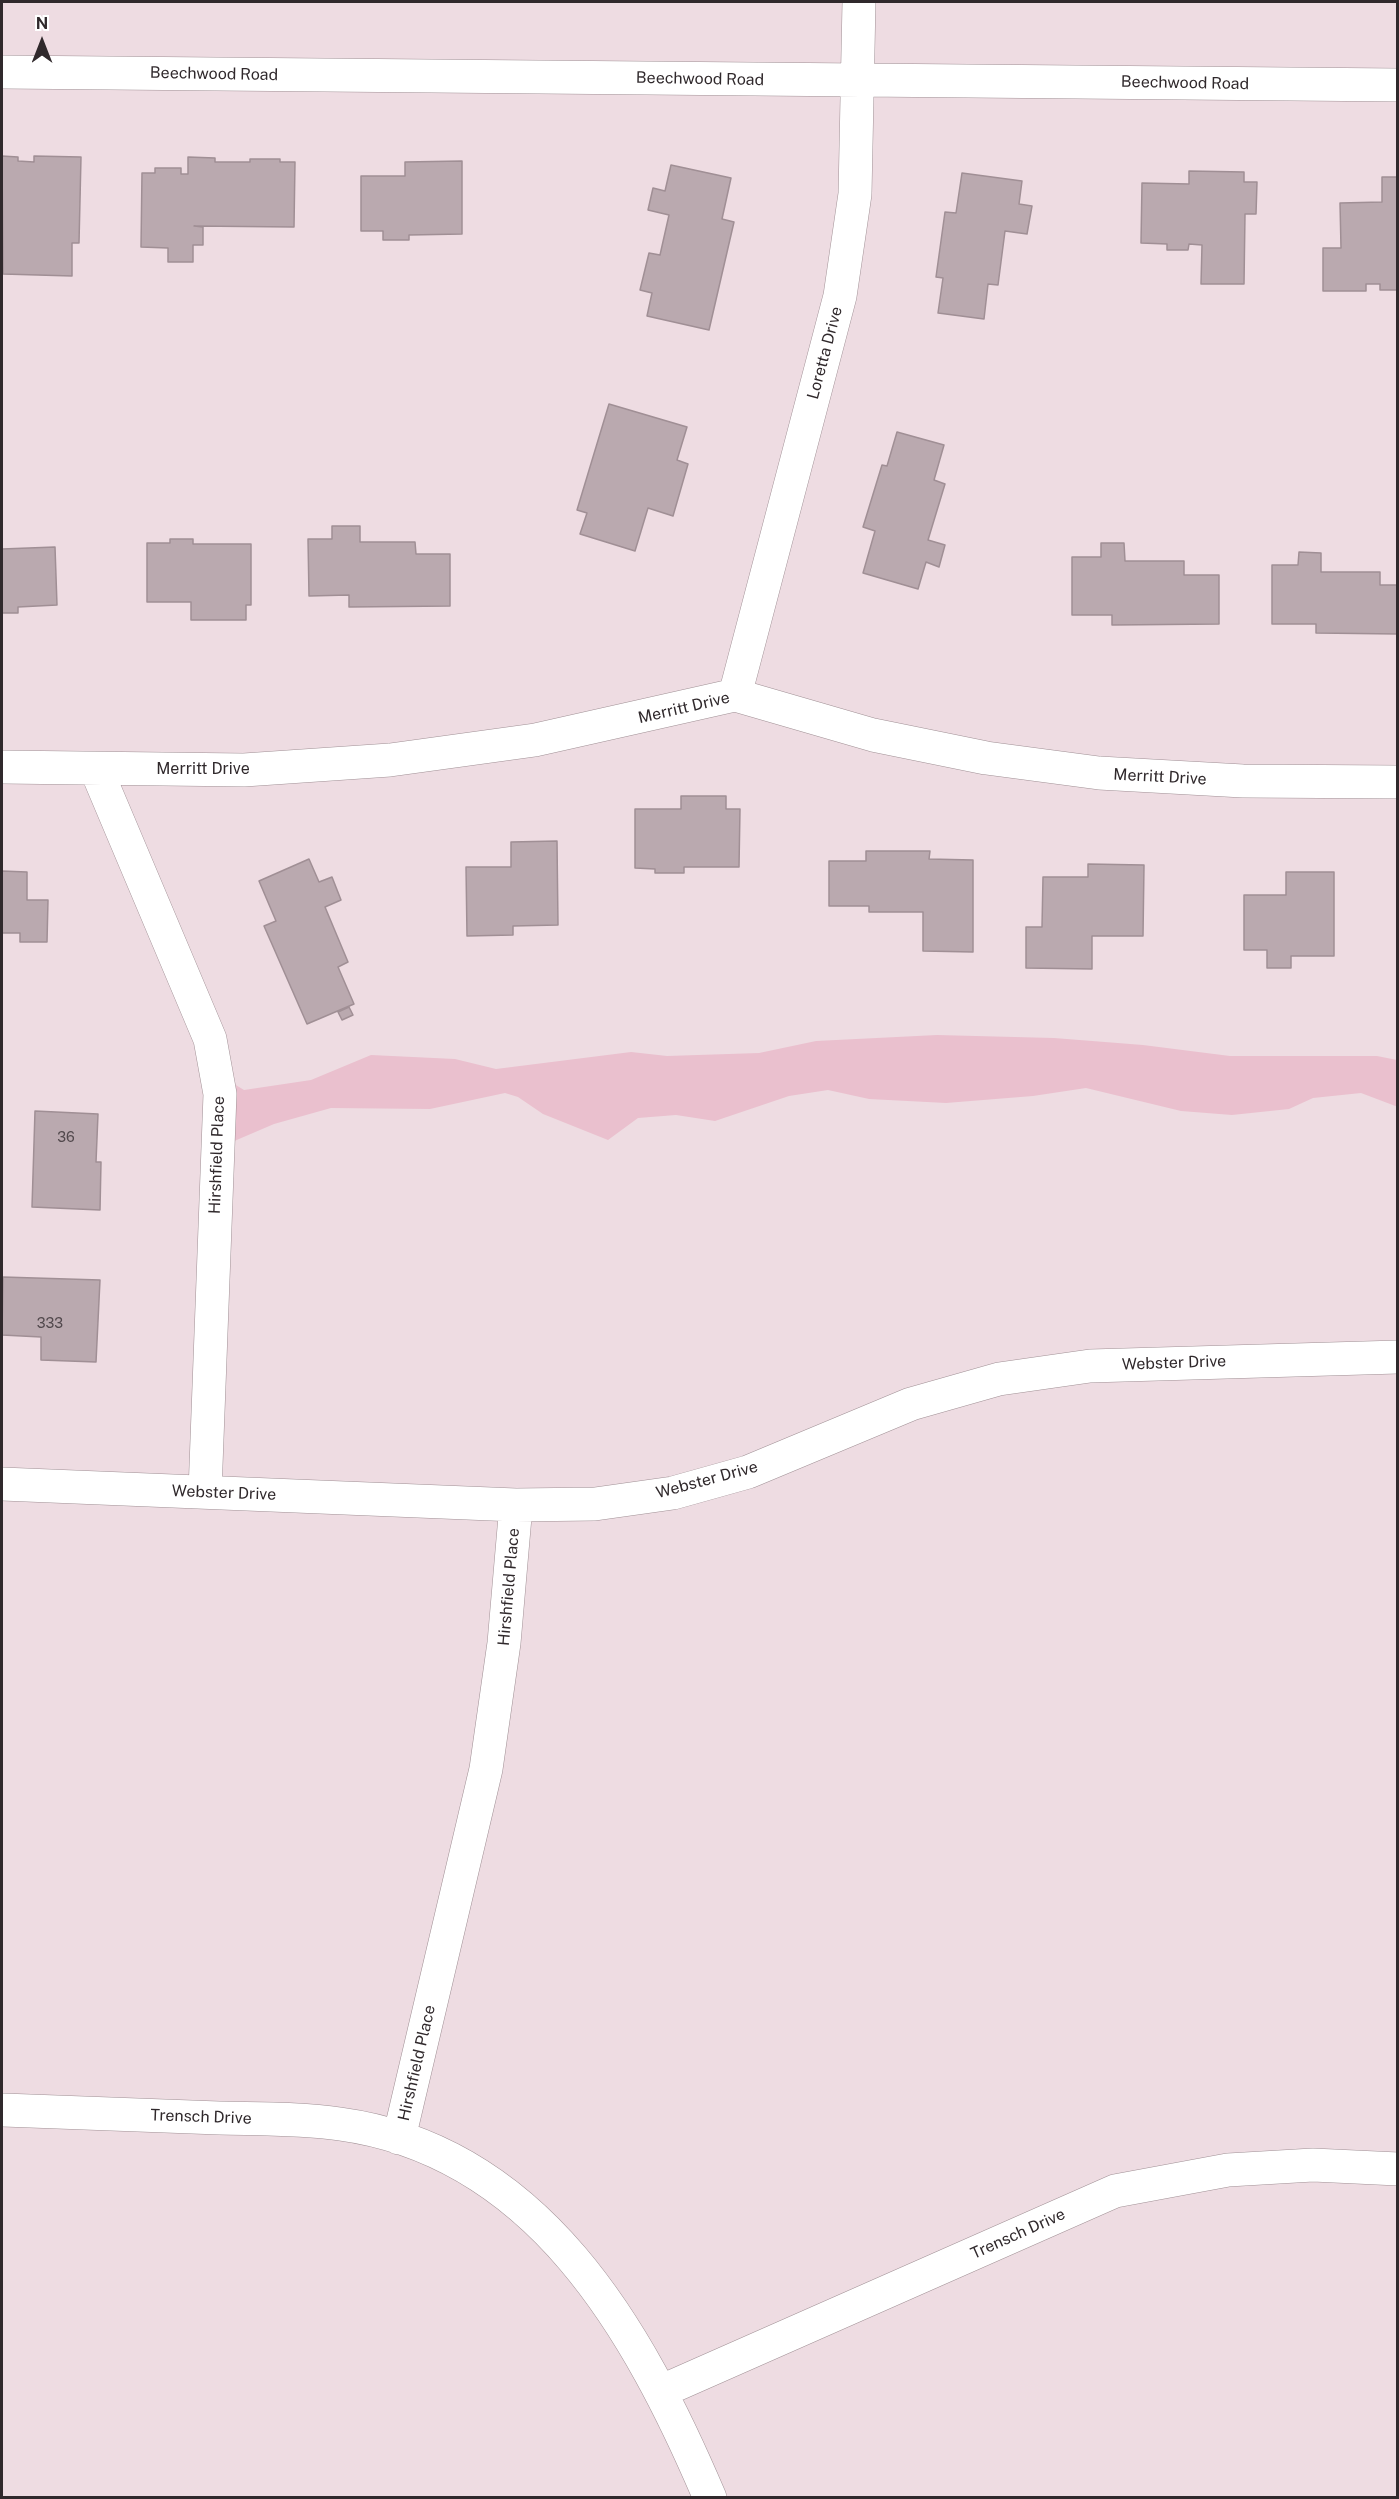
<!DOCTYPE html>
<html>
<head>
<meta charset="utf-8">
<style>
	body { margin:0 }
	#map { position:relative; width:1399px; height:2499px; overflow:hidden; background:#eedce2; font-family:"Public Sans",sans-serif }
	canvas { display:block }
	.frame { position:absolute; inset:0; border:3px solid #30292c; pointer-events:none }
	.north { position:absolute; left:12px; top:12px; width:60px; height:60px; -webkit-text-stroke:4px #fff; paint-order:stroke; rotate:0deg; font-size:16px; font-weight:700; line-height:24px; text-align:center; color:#30292c }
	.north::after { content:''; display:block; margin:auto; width:21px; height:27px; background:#30292c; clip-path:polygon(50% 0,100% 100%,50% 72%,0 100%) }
</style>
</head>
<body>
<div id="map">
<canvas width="1399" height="2499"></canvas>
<div class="frame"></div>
<div class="north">N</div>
</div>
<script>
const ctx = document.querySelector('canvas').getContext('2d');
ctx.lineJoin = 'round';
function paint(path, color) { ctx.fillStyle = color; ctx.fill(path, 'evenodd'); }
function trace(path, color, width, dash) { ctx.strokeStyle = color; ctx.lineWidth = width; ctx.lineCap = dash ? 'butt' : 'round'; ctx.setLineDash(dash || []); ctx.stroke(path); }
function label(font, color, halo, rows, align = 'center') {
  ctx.font = font + ' "Public Sans",sans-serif'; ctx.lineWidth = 5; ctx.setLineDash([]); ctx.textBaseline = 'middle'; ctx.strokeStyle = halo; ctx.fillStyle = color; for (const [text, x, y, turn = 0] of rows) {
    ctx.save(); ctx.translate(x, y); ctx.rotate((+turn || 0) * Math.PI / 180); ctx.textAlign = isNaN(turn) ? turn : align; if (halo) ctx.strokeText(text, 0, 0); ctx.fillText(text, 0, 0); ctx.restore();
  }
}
paint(new Path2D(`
	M 937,1035 L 1054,1038 L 1143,1045 L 1230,1056 L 1377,1056 L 1397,1060 L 1398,1107 L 1361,1093 L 1313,1098 L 1289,1109 L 1232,1115 L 1181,1111 L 1086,1088 L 1033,1096 L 946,1103 L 869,1099 L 828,1090 L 789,1096 L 715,1121 L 676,1115 L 638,1118 L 608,1140 L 543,1114 L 518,1097 L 505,1093 L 430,1109 L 331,1108 L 274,1124 L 225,1145 L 216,1073 L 244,1090 L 311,1080 L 371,1055 L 455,1059 L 496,1069 L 631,1052 L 667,1056 L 759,1053 L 816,1041 Z`), '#eac0ce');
const building = new Path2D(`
	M 2,156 L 18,157 L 18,161 L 34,162 L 34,156 L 81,157 L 79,243 L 72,243 L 72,276 L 3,274 Z
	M 188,157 L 215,158 L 215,162 L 250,162 L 250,159 L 280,159 L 280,162 L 295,162 L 294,227 L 194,226 L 203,227 L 203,245 L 193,245 L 193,262 L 168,262 L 168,248 L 141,247 L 142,173 L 155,173 L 155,168 L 181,168 L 181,174 L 188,174 Z
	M 462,161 L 462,234 L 409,235 L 409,240 L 383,240 L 383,231 L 361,231 L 361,176 L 405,176 L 405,162 Z
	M 671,165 L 731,178 L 722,219 L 734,222 L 709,330 L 647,316 L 652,293 L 640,290 L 649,253 L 660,255 L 669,215 L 648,210 L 653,188 L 665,191 Z
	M 1189,171 L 1244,172 L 1244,182 L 1257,182 L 1256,214 L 1245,214 L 1244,284 L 1201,284 L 1202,245 L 1189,244 L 1188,250 L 1167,250 L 1167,244 L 1141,243 L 1142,183 L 1189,184 Z
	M 962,173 L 1022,181 L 1019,204 L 1032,206 L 1027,234 L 1005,231 L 998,285 L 988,284 L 984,319 L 938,313 L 943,278 L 936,277 L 945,212 L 956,213 Z
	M 1382,177 L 1398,177 L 1398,290 L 1380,290 L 1380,284 L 1366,284 L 1366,291 L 1323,291 L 1323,248 L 1341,248 L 1340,203 L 1382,202 Z
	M 609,404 L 687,427 L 677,460 L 688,464 L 673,516 L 648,508 L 635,551 L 580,534 L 587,513 L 577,510 Z
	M 897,432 L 944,445 L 934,480 L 945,484 L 928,540 L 945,545 L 939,567 L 926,562 L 918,589 L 863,573 L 875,531 L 863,527 L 882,465 L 887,466 Z
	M 332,526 L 360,526 L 360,542 L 415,542 L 416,554 L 450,554 L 450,606 L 349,607 L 349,595 L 309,596 L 308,539 L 332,539 Z
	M 170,539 L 193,539 L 193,544 L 251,544 L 251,605 L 246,605 L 246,620 L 191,620 L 191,602 L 147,602 L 147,543 L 170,543 Z
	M 1101,543 L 1124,543 L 1125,561 L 1184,561 L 1184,575 L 1219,575 L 1219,624 L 1112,625 L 1112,615 L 1072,615 L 1072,557 L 1101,557 Z
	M 55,547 L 57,605 L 18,607 L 18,613 L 2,613 L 2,549 Z
	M 1299,552 L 1321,553 L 1321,572 L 1380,572 L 1380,585 L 1398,585 L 1398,634 L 1316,633 L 1316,624 L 1272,624 L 1272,565 L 1298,565 Z
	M 681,796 L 726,796 L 726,809 L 740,809 L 739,867 L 684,867 L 684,873 L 655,873 L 655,869 L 635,868 L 635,809 L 681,809 Z
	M 557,841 L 558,925 L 513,926 L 513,935 L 467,936 L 466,867 L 511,867 L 511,842 Z
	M 866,851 L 930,851 L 929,859 L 973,860 L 973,952 L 923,951 L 923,912 L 869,912 L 869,906 L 829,906 L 829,861 L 866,861 Z
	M 309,859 L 319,882 L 332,877 L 341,900 L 325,907 L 348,962 L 338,967 L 354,1004 L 307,1024 L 264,926 L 276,921 L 259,881 Z
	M 1088,864 L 1144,865 L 1143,936 L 1092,936 L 1092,969 L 1026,968 L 1026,927 L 1042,927 L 1043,877 L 1088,877 Z
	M 2,871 L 27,872 L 27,900 L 48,900 L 47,942 L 20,942 L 20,933 L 2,933 Z
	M 1286,872 L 1334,872 L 1334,956 L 1291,956 L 1291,968 L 1267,968 L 1267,950 L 1244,950 L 1244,895 L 1286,895 Z
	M 349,1007 L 353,1015 L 342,1020 L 338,1012 Z
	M 35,1111 L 98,1114 L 96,1162 L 101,1162 L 100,1210 L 32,1207 Z
	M 3,1277 L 100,1280 L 96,1362 L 41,1360 L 41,1337 L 2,1335 Z`);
paint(building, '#baa9af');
trace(building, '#a08f95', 1.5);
const street = new Path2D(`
	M 2,72 L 1398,85
	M 735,695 L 840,296 L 855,194 L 859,2
	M 2,767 L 244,770 L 390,760 L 535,740 L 735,695 L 873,735 L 986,758 L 1099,773 L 1243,781 L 1398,782
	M 96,769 L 210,1039 L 220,1094 L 205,1492
	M 2,1484 L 516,1505 L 595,1504 L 673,1493 L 748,1472 L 911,1404 L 999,1379 L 1090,1366 L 1398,1357
	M 2,2110 C 74,2113 146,2115 219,2118 C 259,2119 300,2118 340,2124 C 538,2151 639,2331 710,2498
	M 399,2138 L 486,1769 L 504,1643 L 516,1505
	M 662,2391 L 1115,2191 L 1228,2170 L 1313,2165 L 1398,2169`);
trace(street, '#a09095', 34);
trace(street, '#fff', 33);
label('14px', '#52494d', null, [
	["36",66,1138],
	["333",50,1324]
]);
label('16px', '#30292c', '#fff', [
	["Beechwood Road",214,74,1],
	["Beechwood Road",700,79,1],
	["Beechwood Road",1185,83,1],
	["Loretta Drive",825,353,-75],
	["Merritt Drive",684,708,-13],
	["Merritt Drive",203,769],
	["Merritt Drive",1160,777,3],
	["Hirshfield Place",217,1155,-88],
	["Webster Drive",1174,1363,-2],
	["Webster Drive",707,1480,-15],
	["Webster Drive",224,1493,2],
	["Hirshfield Place",509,1587,-85],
	["Hirshfield Place",417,2063,-77],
	["Trensch Drive",201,2117,2],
	["Trensch Drive",1018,2234,-24]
]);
</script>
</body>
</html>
